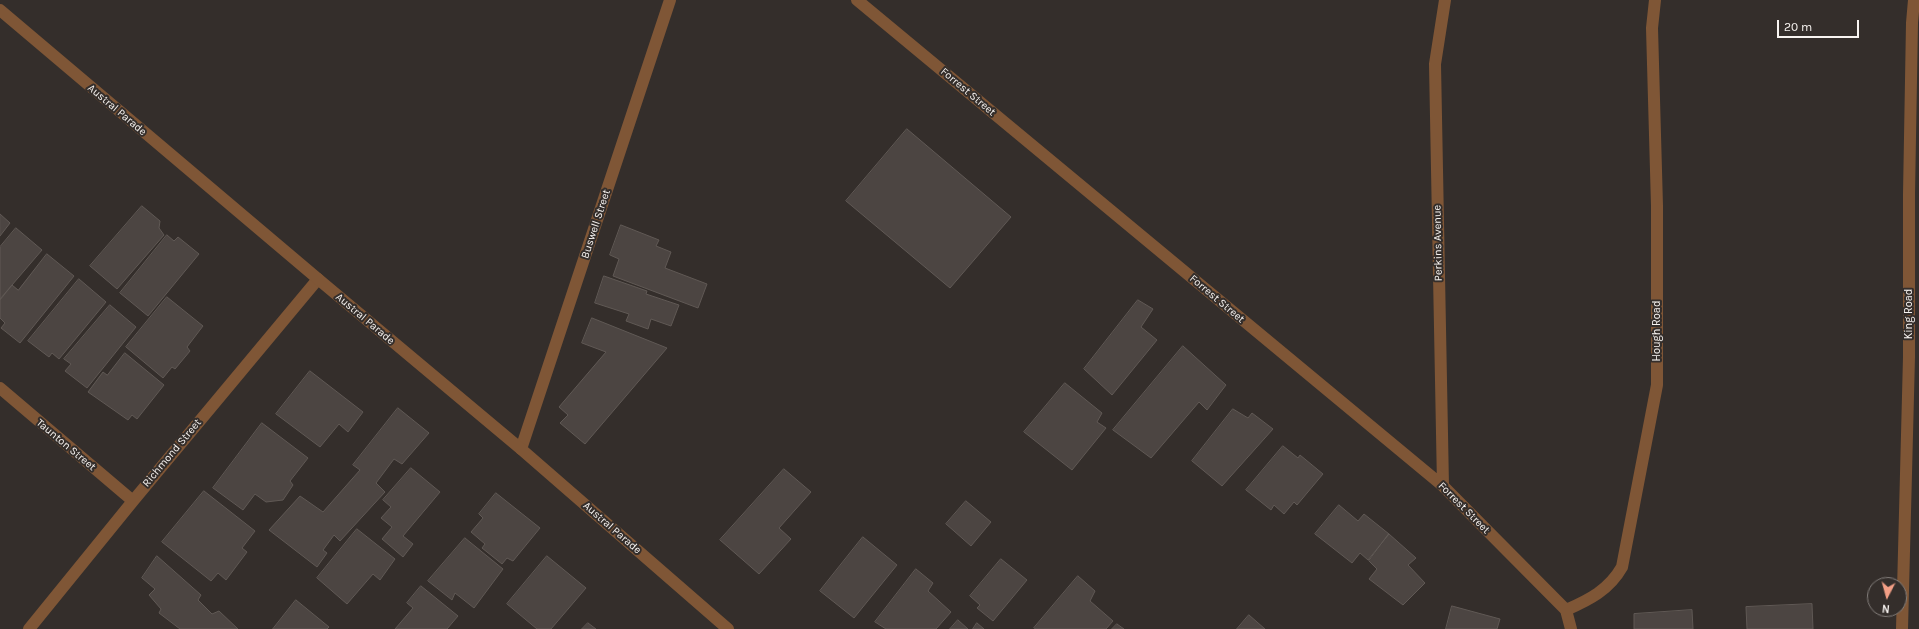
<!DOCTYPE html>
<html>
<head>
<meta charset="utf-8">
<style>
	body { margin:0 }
	#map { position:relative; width:1919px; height:629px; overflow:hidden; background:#342e2b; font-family:Karla,sans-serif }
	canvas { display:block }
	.north { position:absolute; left:1867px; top:577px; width:40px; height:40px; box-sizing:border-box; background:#342e2b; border:1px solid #827d7a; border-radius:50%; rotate:186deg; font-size:11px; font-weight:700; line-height:16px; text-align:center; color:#f8f4f1 }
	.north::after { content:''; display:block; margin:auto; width:14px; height:18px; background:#f39f86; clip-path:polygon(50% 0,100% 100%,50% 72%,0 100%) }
	.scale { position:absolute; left:1777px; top:20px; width:82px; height:18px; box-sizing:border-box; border:2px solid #f8f4f1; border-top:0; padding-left:5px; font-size:12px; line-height:14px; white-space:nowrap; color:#f8f4f1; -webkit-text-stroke:3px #342e2b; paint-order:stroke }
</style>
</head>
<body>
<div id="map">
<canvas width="1919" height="629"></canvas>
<div class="north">N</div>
<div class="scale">20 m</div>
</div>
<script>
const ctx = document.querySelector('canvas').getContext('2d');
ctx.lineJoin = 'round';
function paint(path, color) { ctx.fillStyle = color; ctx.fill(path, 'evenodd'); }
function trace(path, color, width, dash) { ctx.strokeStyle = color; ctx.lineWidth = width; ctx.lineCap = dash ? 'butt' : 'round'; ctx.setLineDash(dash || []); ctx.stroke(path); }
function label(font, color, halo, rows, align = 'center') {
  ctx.font = font + ' Karla,sans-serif'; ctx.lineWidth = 4; ctx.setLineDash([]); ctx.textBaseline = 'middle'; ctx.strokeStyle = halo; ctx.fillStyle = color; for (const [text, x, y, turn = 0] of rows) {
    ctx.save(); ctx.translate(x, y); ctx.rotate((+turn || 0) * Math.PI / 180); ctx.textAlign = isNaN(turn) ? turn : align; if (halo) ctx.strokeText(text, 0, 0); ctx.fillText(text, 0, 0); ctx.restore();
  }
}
const building = new Path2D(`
	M 907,129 L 1011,217 L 950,288 L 846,201 Z
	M 142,206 L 160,221 L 159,228 L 164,235 L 117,289 L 90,266 Z
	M 0,214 L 10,223 L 0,236 Z
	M 621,225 L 659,240 L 656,246 L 671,252 L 665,268 L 707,284 L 698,308 L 613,276 L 619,259 L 610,255 Z
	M 16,228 L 42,250 L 0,299 L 0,247 Z
	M 167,235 L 174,241 L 178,237 L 199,254 L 148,316 L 120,293 Z
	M 47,254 L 74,276 L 20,343 L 1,328 L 5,323 L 0,318 L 0,300 L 12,285 L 18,290 Z
	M 604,276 L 647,291 L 646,294 L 679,305 L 671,326 L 651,319 L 648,329 L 626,321 L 629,314 L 595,303 Z
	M 79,279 L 106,302 L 59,359 L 52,353 L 49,357 L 28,341 Z
	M 167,297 L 203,326 L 187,347 L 190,351 L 175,369 L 172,367 L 163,378 L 126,347 Z
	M 1138,300 L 1153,309 L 1141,327 L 1157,340 L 1112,395 L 1084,369 Z
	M 110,305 L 136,327 L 87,388 L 65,371 L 71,364 L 64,359 Z
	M 592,318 L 667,348 L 585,444 L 560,423 L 568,415 L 559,407 L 606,352 L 582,343 Z
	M 1183,346 L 1226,385 L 1207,410 L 1199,402 L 1151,458 L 1113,430 Z
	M 125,353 L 164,385 L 137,419 L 132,415 L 128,420 L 88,392 L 103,372 L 107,375 Z
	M 310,371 L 363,412 L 348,432 L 339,424 L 320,447 L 276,414 Z
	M 1065,383 L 1102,413 L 1097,422 L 1106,428 L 1072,470 L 1024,432 Z
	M 398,408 L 429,433 L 402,464 L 394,459 L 376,483 L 385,492 L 340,541 L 334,535 L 323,550 L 327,553 L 317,567 L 269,530 L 300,496 L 323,512 L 360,470 L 353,465 Z
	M 1233,409 L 1248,418 L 1252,413 L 1273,429 L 1222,486 L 1192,461 Z
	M 262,423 L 308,458 L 290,481 L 293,485 L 283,500 L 266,502 L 255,494 L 243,510 L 213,488 Z
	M 1283,446 L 1298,458 L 1300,455 L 1323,474 L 1297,505 L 1294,502 L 1284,514 L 1274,505 L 1271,510 L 1246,490 Z
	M 411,468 L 440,492 L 403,536 L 413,544 L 403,557 L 382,539 L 392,527 L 381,518 L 391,507 L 383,500 Z
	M 784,469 L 811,492 L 779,528 L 791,539 L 759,574 L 720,540 Z
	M 204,491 L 255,531 L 242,548 L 247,552 L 226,580 L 218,573 L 211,581 L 162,542 Z
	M 496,493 L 540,528 L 513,561 L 507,558 L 502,564 L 482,548 L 485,544 L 471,532 L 483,518 L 479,514 Z
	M 966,501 L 991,522 L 971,546 L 946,524 Z
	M 1339,505 L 1358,521 L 1364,514 L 1389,534 L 1368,560 L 1360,553 L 1352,563 L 1315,534 Z
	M 357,529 L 395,559 L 380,580 L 373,574 L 347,604 L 317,578 Z
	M 1389,534 L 1416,558 L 1408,565 L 1425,583 L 1403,605 L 1369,579 L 1377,569 L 1369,561 Z
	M 863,537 L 897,565 L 854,618 L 820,591 Z
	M 465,538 L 503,569 L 474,608 L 455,593 L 452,600 L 428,581 Z
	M 157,556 L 201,595 L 198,600 L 212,614 L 219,611 L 238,629 L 180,629 L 159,613 L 161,609 L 149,595 L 155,589 L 142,578 Z
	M 547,556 L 586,588 L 551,629 L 537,629 L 507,604 Z
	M 1001,559 L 1027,580 L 993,621 L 977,608 L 980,605 L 970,596 Z
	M 916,569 L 933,583 L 928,591 L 951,612 L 936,629 L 886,629 L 875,622 Z
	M 1078,576 L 1095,591 L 1090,601 L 1113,621 L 1106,629 L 1036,629 L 1034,628 Z
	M 421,586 L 458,616 L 447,629 L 395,629 L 413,608 L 407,603 Z
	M 296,600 L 329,627 L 327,629 L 273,629 Z
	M 1812,604 L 1813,629 L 1747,629 L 1746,607 Z
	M 1452,606 L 1500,619 L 1497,629 L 1446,629 Z
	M 1692,610 L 1693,629 L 1634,629 L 1634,614 Z
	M 1249,615 L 1265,629 L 1237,629 Z
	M 958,620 L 968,629 L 950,629 Z
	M 588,623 L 596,629 L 582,629 Z
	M 977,623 L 984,629 L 973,629 Z
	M 1117,624 L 1124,629 L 1112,629 Z`);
paint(building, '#4c4542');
trace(building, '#605955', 1);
trace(new Path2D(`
	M 857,0 L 1443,486 L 1566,610
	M 0,388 L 133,501
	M 521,449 L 670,0
	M 1443,486 L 1435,64 L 1445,0
	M 29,629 L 133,501 L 318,279
	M 1571,629 L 1566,610 C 1589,600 1609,590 1622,567 L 1657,385 L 1657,206 L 1652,28 L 1655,0`), '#7f5636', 12);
trace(new Path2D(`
	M 0,10 L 318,279 L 521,449 L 728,629
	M 1902,629 L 1909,357 L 1909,194 L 1912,23 L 1914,0`), '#7f5636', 12);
label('11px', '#f8f4f1', '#342e2b', [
	["Forrest Street",968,92,40],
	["Austral Parade",117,110,40],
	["Buswell Street",596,224,-72],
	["Perkins Avenue",1438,243,-91],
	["Forrest Street",1217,299,40],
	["King Road",1909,314,-90],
	["Austral Parade",365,319,40],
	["Hough Road",1657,331,-90],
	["Taunton Street",66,445,40],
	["Richmond Street",172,453,-50],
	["Forrest Street",1464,508,45],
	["Austral Parade",612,528,41]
]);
</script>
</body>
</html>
